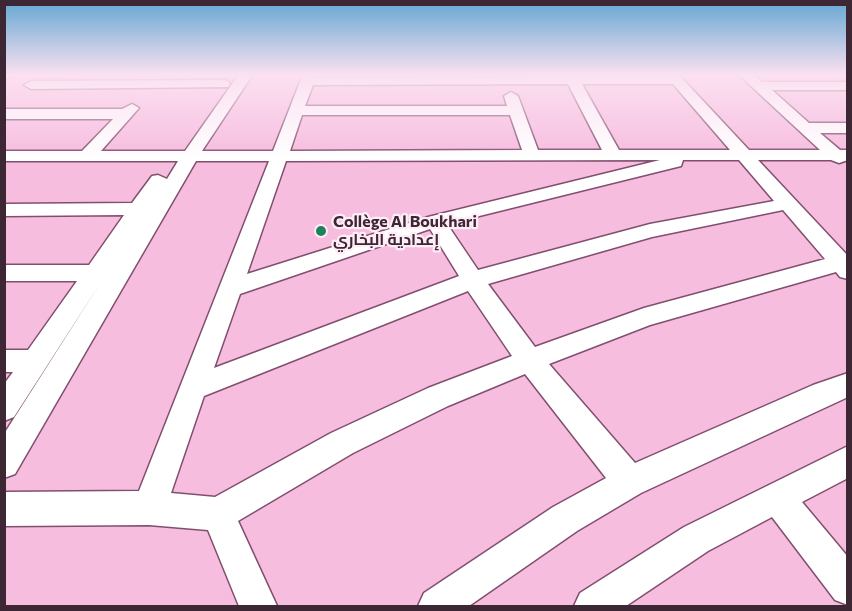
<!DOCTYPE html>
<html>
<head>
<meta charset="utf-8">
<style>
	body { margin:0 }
	#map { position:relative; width:852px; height:611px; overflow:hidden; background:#f7bddf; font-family:Commissioner,sans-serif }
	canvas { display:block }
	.frame { position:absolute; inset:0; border:6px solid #3d2734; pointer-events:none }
</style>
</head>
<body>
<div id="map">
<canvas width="852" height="611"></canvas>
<div class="frame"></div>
</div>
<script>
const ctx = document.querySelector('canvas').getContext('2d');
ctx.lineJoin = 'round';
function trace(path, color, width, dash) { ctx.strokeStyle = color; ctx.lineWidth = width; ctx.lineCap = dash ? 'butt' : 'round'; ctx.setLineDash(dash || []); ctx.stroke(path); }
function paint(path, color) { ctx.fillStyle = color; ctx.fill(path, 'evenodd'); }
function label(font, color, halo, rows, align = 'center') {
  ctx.font = font + ' Commissioner,Cairo,sans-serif'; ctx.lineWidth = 4.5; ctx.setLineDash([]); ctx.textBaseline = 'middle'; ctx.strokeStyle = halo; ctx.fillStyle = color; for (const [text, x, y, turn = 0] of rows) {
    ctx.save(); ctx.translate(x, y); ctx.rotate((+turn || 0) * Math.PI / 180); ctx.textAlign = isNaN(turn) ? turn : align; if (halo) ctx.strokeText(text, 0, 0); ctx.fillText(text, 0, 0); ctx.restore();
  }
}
const minor = new Path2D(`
	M 4,74 L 15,74 L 4,80 Z
	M 239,74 L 253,74 L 202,151 L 273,151 L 303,74 L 317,74 L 316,77 L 666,76 L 664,74 L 678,74 L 749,150 L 820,150 L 738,74 L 753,74 L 762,82 L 848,82 L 848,90 L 772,90 L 809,123 L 848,123 L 848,133 L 820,133 L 840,150 L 848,150 L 848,160 L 839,163 L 831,160 L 758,160 L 848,256 L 848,279 L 840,277 L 836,272 L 650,325 L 549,364 L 635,463 L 813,385 L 848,373 L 848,397 L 641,493 L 577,531 L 469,606 L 418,606 L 424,593 L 553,507 L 606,478 L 525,374 L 448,406 L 353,453 L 238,521 L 277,606 L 239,606 L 208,530 L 149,525 L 4,526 L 4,492 L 139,491 L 269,161 L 196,161 L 15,474 L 4,478 L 4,434 L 101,282 L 14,417 L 4,421 L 4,384 L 13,372 L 4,372 L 4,350 L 28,350 L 77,281 L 4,281 L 4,265 L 89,265 L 124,215 L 4,216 L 4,204 L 132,203 L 152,176 L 158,175 L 167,179 L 178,161 L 4,161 L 4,151 L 82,151 L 113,119 L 4,119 L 4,109 L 122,109 L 132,104 L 139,108 L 101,151 L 185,151 ZM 568,84 L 602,150 L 538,150 L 518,96 L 511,92 L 504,96 L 507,106 L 305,106 L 313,85 ZM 582,84 L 673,84 L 730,150 L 619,150 ZM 302,115 L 510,115 L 522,150 L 290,151 ZM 660,160 L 428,217 L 247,274 L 286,161 ZM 683,160 L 739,160 L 774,201 L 650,224 L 478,270 L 447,224 L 681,166 ZM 783,210 L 825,259 L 644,308 L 535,347 L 488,284 L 652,237 ZM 430,229 L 459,276 L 214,368 L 240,294 ZM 468,291 L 512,356 L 428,388 L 331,433 L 215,497 L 171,493 L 204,396 Z
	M 223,80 L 228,81 L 230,84 L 228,87 L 31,89 L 24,85 L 31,81 Z
	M 848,446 L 848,478 L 802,502 L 848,557 L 848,605 L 835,600 L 772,517 L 708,551 L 626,606 L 574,606 L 580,593 L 684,527 Z`);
trace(minor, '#814f6e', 3);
paint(minor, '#fff');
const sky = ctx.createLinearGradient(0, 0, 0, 159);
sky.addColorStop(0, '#63a7d2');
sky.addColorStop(0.47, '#fbe1f1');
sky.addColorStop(1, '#fbe1f100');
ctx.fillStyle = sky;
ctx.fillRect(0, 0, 852, 159);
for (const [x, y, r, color] of [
	[321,231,6,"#1d825c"]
]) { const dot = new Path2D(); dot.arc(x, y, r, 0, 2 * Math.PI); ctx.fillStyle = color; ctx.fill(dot); trace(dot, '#feecf6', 2); }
label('bold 16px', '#3d2734', '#feecf6', [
	["Collège Al Boukhari",333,222],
	["إعدادية البخاري",333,240]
], 'left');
</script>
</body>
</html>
